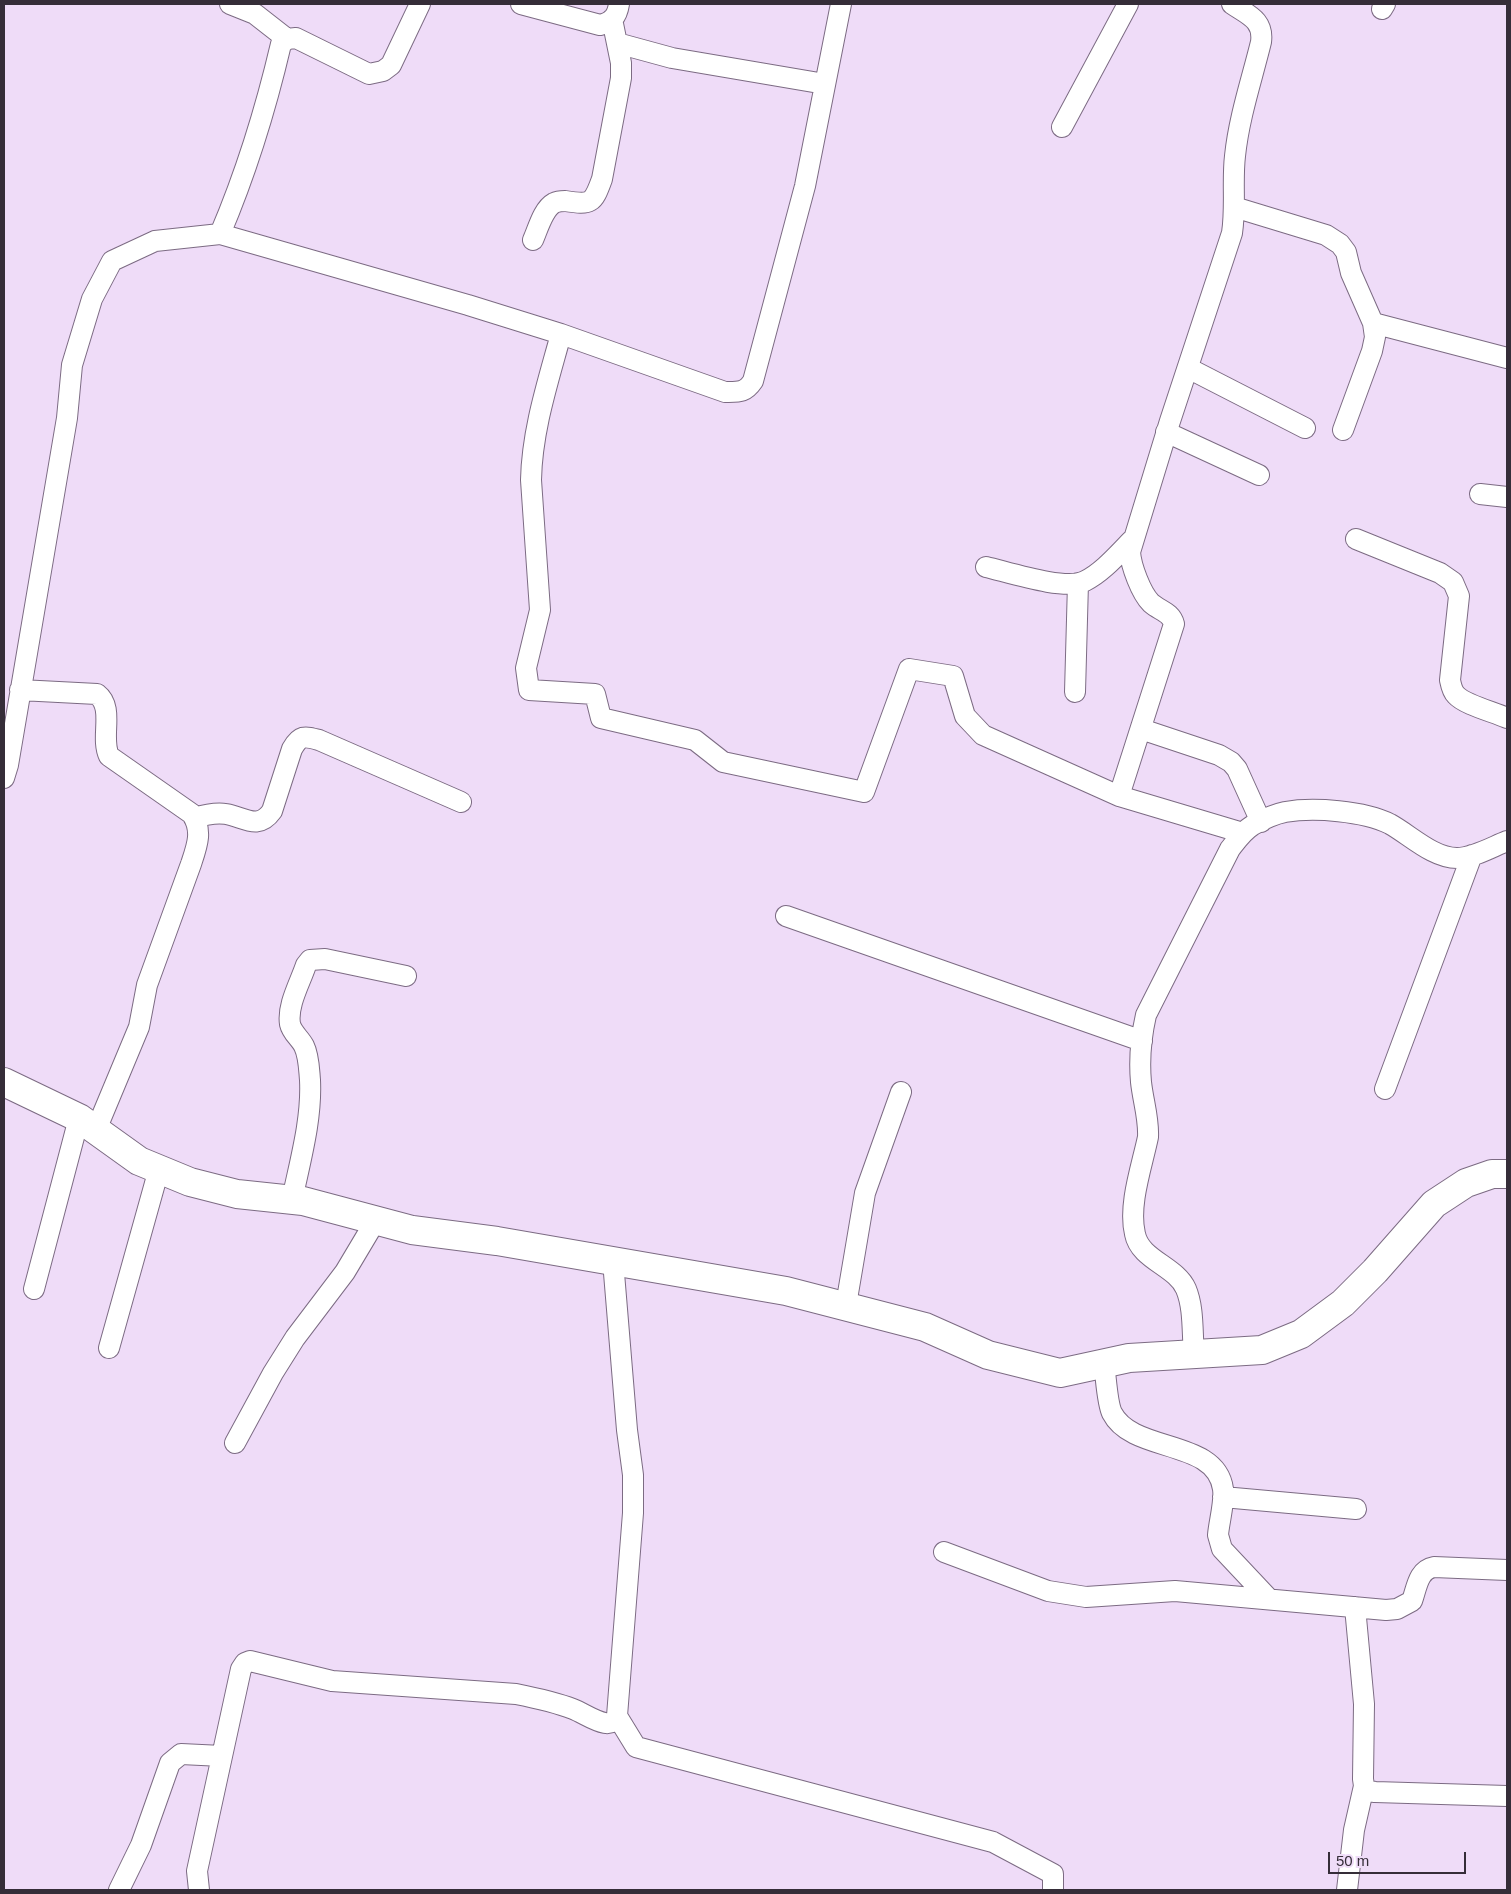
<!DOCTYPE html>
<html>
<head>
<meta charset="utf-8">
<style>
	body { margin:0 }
	#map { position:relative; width:1511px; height:1894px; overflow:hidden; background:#efdcf8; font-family:Helvetica,sans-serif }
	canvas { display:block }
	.frame { position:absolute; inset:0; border:5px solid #352d38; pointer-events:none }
	.scale { position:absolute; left:1328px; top:1852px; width:138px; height:22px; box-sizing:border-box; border:2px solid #352d38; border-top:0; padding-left:6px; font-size:15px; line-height:18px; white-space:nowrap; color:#352d38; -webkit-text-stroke:4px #efdcf8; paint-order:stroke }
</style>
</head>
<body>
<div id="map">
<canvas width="1511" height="1894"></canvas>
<div class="frame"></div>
<div class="scale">50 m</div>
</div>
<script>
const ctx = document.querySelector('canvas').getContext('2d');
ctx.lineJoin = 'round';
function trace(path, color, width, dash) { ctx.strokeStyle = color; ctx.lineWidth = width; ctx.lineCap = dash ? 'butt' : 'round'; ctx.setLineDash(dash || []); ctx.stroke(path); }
const street = new Path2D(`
	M 230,4 L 255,14 L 287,39
	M 521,4 L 600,25 C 612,22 617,17 619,4
	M 1382,9 L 1385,4
	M 617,43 L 672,58 L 825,84
	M 1062,127 L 1128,4
	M 1234,207 L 1326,235 L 1340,244 L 1346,252 L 1351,273 L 1373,323 L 1375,337 L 1372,351 L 1343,430
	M 220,234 L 468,305 L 561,334 L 725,392 C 739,392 745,393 753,381 L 805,186 L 841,4
	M 533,240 C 538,229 543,209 554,203 C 558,201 561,201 565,201 C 591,205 593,204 602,179 L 621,78 L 621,63 L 612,19
	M 1373,323 L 1507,358
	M 561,334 C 548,382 532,430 531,480 L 540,610 L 526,668 L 529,690 L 595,694 L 601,718 L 695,740 L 723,762 L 864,792 L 909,669 L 953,676 L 965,716 L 983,735 L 1119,796 L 1243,833
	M 1188,368 L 1305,428
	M 1166,432 L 1259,475
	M 1480,494 L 1507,497
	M 1356,539 L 1440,573 L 1453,582 L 1459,596 L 1450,680 C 1451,685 1452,691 1456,695 C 1465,705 1494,712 1507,718
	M 986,567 C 1008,572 1065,591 1085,581 C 1103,572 1118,554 1132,540
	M 20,690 L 97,694 C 115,708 100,737 109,756 L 192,814 C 203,831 197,846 191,864 L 147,985 L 139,1027 L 96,1130
	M 1075,692 L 1078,583
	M 1141,729 L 1219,755 L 1231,762 L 1237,769 L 1261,822
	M 4,778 L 8,765 L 67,418 L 72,365 L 92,299 L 112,261 L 155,241 L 220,234 C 246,173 266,108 281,44 L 287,39 L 296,38 L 369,74 L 383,71 L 391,65 L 420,4
	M 1119,796 L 1174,624 C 1171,612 1160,611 1151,603 C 1141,593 1131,566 1130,552 L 1170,421 L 1232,233 C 1236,207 1232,181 1235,156 C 1239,117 1252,79 1261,42 C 1264,20 1248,15 1232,4
	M 194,818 C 204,815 215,812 226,814 C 244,817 258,831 272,811 L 292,749 C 300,735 304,736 319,740 L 461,802
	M 786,916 L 1142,1041
	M 1385,1089 L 1472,855
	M 292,1200 C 300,1161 312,1120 310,1080 C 309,1069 309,1056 304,1046 C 300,1038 292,1033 290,1024 C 287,1005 300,983 306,965 L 310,960 L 325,959 L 406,976
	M 34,1289 L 79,1118
	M 846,1305 L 865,1193 L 901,1092
	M 109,1348 L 159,1169
	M 1194,1353 C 1192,1333 1194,1308 1186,1289 C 1176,1266 1140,1260 1135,1234 C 1128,1205 1142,1166 1148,1137 C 1149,1118 1143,1101 1141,1082 C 1139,1060 1141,1037 1146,1015 L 1230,849 C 1237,840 1243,831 1253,825 C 1262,820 1275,814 1285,812 C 1314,807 1364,811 1390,824 C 1410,835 1433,858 1457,858 C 1473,858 1492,847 1507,841
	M 1104,1364 C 1106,1376 1107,1403 1112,1413 C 1133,1454 1216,1438 1223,1489 C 1225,1501 1219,1522 1218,1535 L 1222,1549 L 1269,1599
	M 235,1443 L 273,1373 L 295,1338 L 345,1272 L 376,1220
	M 1223,1497 L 1356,1509
	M 944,1552 L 1048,1591 L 1086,1597 L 1175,1591 L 1386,1610 L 1397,1609 L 1412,1601 C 1417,1587 1418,1570 1434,1567 L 1507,1570
	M 1355,1607 L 1364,1704 L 1363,1779 L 1364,1786 L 1368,1791 L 1375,1792 L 1507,1796
	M 617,1716 L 636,1747 L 993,1842 L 1053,1874 L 1053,1890
	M 119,1890 L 141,1845 L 170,1763 L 181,1754 L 222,1756
	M 199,1890 L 197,1871 L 241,1669 L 245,1663 L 250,1661 L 332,1681 L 516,1694 C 536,1698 555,1702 573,1709 C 583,1713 594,1721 605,1723 C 611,1724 615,1721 617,1716 L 633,1513 L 633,1475 L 627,1430 L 613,1261
	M 1347,1890 L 1354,1830 L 1364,1786`);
const secondary = new Path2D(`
	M 4,1082 L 79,1118 L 139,1161 L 190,1182 L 237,1194 L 303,1201 L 412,1230 L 497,1241 L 786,1291 L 925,1327 L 988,1355 L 1060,1373 L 1129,1358 L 1262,1350 L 1301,1334 L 1343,1303 L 1375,1271 L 1434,1204 L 1466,1183 L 1492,1174 L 1507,1174`);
trace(street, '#7c6b83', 22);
trace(secondary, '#7c6b83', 30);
trace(street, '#fff', 20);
trace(secondary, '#fff', 28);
</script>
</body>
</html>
